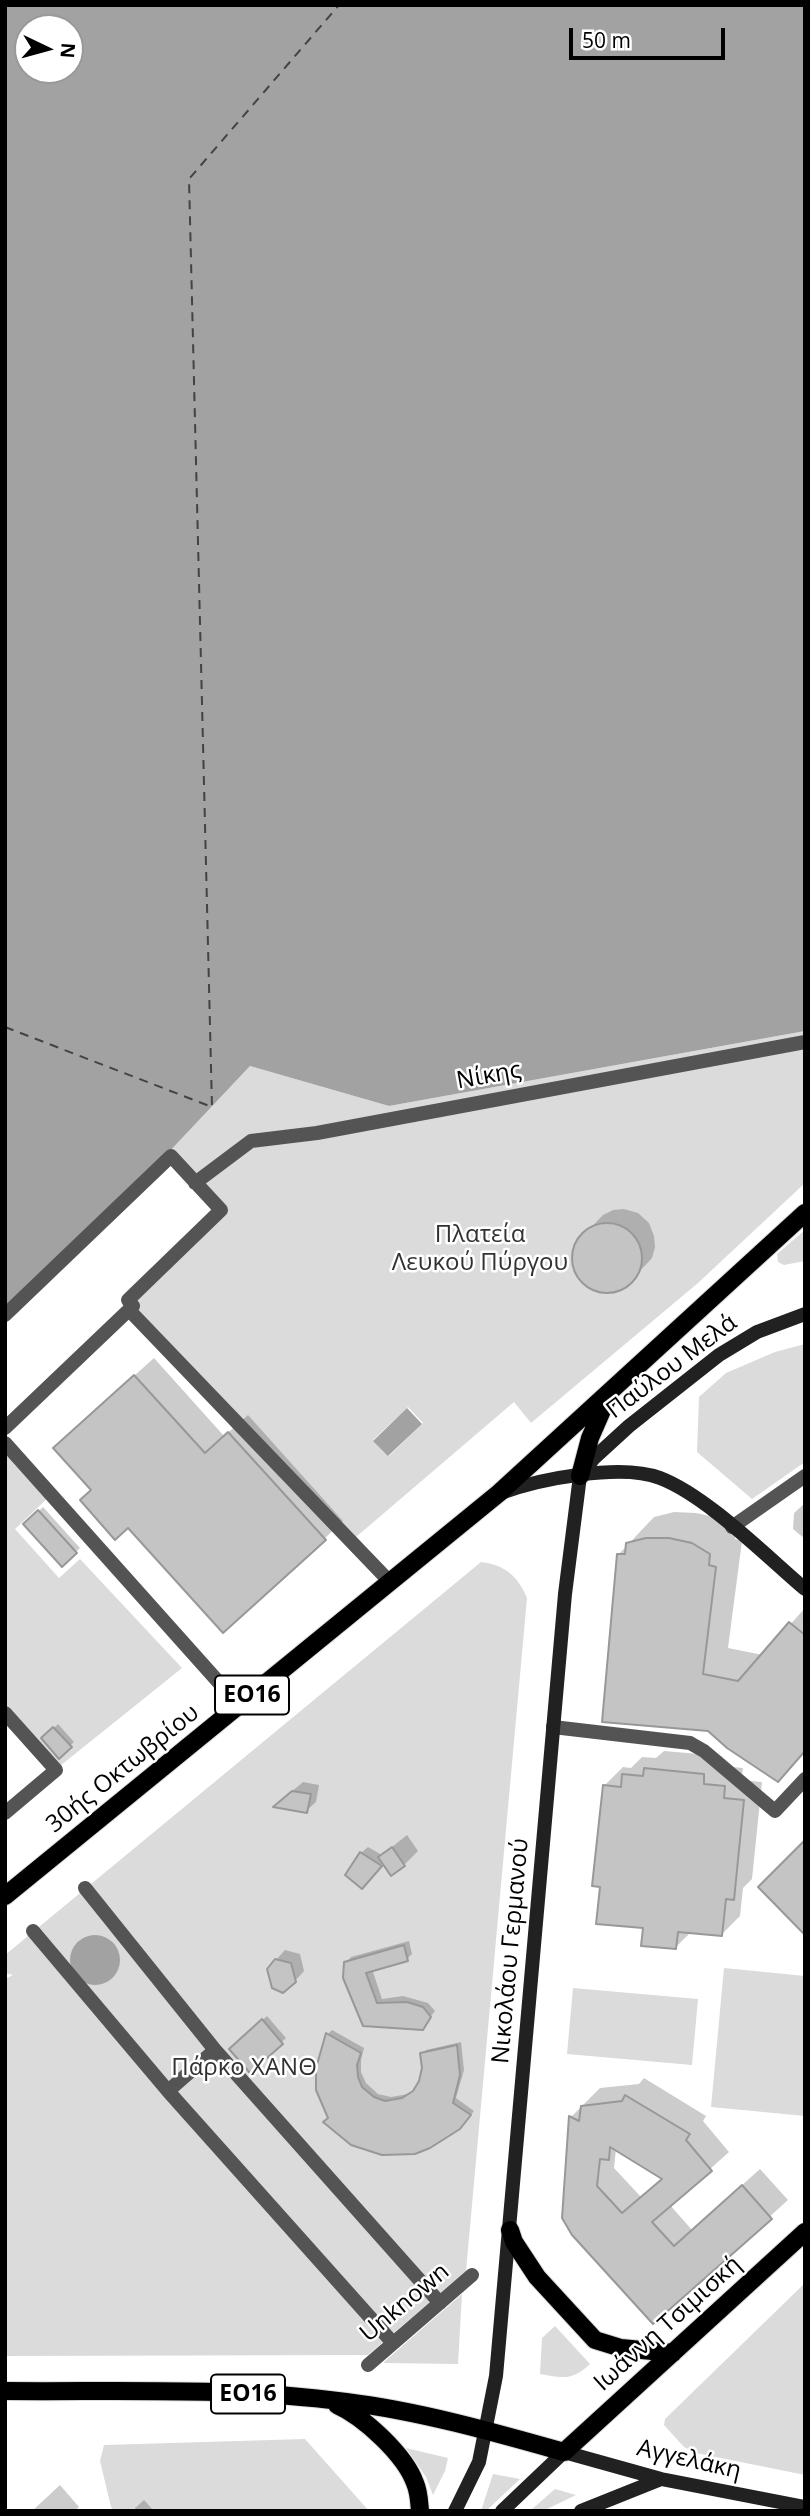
<!DOCTYPE html>
<html>
<head>
<meta charset="utf-8">
<style>
	body { margin:0 }
	#map { position:relative; width:810px; height:2516px; overflow:hidden; background:#fff; font-family:"Open Sans",sans-serif }
	canvas { display:block }
	.frame { position:absolute; inset:0; border:7px solid #000; pointer-events:none }
	.north { position:absolute; left:14px; top:14px; width:70px; height:70px; box-sizing:border-box; background:#fff; border:2px solid #999; border-radius:50%; rotate:95deg; font-size:19px; font-weight:700; line-height:28px; text-align:center; color:#000 }
	.north::after { content:''; display:block; margin:auto; width:24px; height:32px; background:#000; clip-path:polygon(50% 0,100% 100%,50% 72%,0 100%) }
	.scale { position:absolute; left:569px; top:28px; width:156px; height:32px; box-sizing:border-box; border:4px solid #000; border-top:0; padding-left:9px; font-size:21px; line-height:24px; white-space:nowrap; color:#000; -webkit-text-stroke:5px #fff; paint-order:stroke }
</style>
</head>
<body>
<div id="map">
<canvas width="810" height="2516"></canvas>
<div class="frame"></div>
<div class="north">N</div>
<div class="scale">50 m</div>
</div>
<script>
const ctx = document.querySelector('canvas').getContext('2d');
ctx.lineJoin = 'round';
function paint(path, color) { ctx.fillStyle = color; ctx.fill(path, 'evenodd'); }
function trace(path, color, width, dash) { ctx.strokeStyle = color; ctx.lineWidth = width; ctx.lineCap = dash ? 'butt' : 'round'; ctx.setLineDash(dash || []); ctx.stroke(path); }
function label(font, color, halo, rows, align = 'center') {
  ctx.font = font + ' "Open Sans",sans-serif'; ctx.lineWidth = 5; ctx.setLineDash([]); ctx.textBaseline = 'middle'; ctx.strokeStyle = halo; ctx.fillStyle = color; for (const [text, x, y, turn = 0] of rows) {
    ctx.save(); ctx.translate(x, y); ctx.rotate((+turn || 0) * Math.PI / 180); ctx.textAlign = isNaN(turn) ? turn : align; if (halo) ctx.strokeText(text, 0, 0); ctx.fillText(text, 0, 0); ctx.restore();
  }
}
paint(new Path2D(`
	M 805,1031 L 805,1183 L 698,1283 L 531,1423 L 514,1402 L 356,1537 L 128,1300 L 221,1211 L 168,1153 L 250,1066 L 389,1106 ZM 408,1407 L 423,1423 L 389,1456 L 373,1440 Z
	M 805,1230 L 805,1261 L 784,1265 L 778,1262 L 777,1254 Z
	M 805,1344 L 805,1462 L 752,1499 L 697,1452 L 699,1397 L 726,1373 L 775,1352 Z
	M 5,1450 L 49,1497 L 15,1529 L 59,1578 L 80,1559 L 182,1668 L 55,1770 L 5,1714 Z
	M 481,1562 C 505,1565 518,1576 527,1598 L 466,2271 L 368,2355 L 5,2356 L 5,1979 L 13,1975 L 5,1973 L 5,1955 Z
	M 724,1968 L 805,1976 L 805,2116 L 711,2107 Z
	M 573,1988 L 698,1999 L 692,2065 L 567,2054 Z
	M 805,2283 L 805,2475 L 696,2453 L 684,2447 L 664,2425 L 665,2419 Z
	M 462,2294 L 458,2364 L 384,2363 L 384,2362 Z
	M 555,2326 L 590,2364 C 572,2381 563,2378 540,2374 L 542,2338 Z
	M 305,2439 L 369,2511 L 137,2511 L 134,2508 L 131,2511 L 114,2511 L 111,2507 L 100,2461 L 104,2445 Z
	M 406,2448 L 448,2458 L 445,2471 L 433,2495 L 426,2477 Z
	M 493,2474 L 520,2479 L 486,2511 L 481,2511 Z
	M 555,2489 L 576,2495 L 543,2511 L 530,2511 Z`), '#dbdbdb');
paint(new Path2D(`
	M 5,5 L 805,5 L 805,1031 L 389,1106 L 250,1066 L 168,1153 L 5,1308 ZM 28,28 L 70,28 L 70,70 L 28,70 Z
	M 407,1408 L 422,1424 L 388,1456 L 373,1441 Z
	M70 1960a25 25 0 1 1 50 0a25 25 0 1 1-50 0Z`), '#a2a2a2');
paint(new Path2D(`
	M 624,1209 L 638,1213 L 649,1223 L 654,1236 L 655,1247 L 652,1258 L 628,1284 L 615,1291 L 604,1292 L 588,1286 L 578,1276 L 574,1265 L 574,1251 L 578,1241 L 603,1215 L 613,1210 Z
	M 154,1358 L 224,1436 L 248,1415 L 343,1521 L 324,1539 L 74,1430 Z
	M 805,1503 L 805,1539 L 793,1529 L 794,1513 Z
	M 43,1507 L 80,1548 L 62,1564 L 26,1524 Z
	M 674,1512 L 696,1513 L 719,1518 L 736,1527 L 735,1539 L 742,1541 L 728,1648 L 763,1655 L 805,1608 L 805,1753 L 778,1779 L 729,1747 L 618,1555 L 654,1517 Z
	M 58,1724 L 74,1742 L 59,1756 L 43,1739 Z
	M 664,1751 L 722,1756 L 721,1766 L 743,1768 L 741,1780 L 762,1782 L 752,1879 L 743,1888 L 740,1916 L 722,1934 L 692,1931 L 676,1947 L 645,1927 L 602,1885 L 604,1786 L 623,1767 L 631,1768 L 642,1757 L 656,1758 Z
	M 303,1782 L 319,1785 L 316,1802 L 306,1811 L 284,1798 Z
	M 407,1835 L 418,1851 L 404,1865 L 383,1862 L 369,1881 L 361,1853 L 368,1847 L 382,1855 Z
	M 409,1941 L 412,1954 L 407,1959 L 372,1969 L 382,1999 L 403,1996 L 428,2003 L 435,2011 L 422,2028 L 364,2025 L 346,1963 L 351,1957 Z
	M 285,1950 L 300,1954 L 304,1971 L 295,1981 L 276,1960 Z
	M 267,2016 L 286,2038 L 250,2071 L 231,2049 Z
	M 332,2030 L 364,2048 L 361,2060 L 361,2072 L 366,2083 L 378,2094 L 391,2097 L 408,2094 L 416,2089 L 421,2082 L 423,2068 L 422,2054 L 426,2050 L 461,2042 L 464,2070 L 456,2098 L 474,2111 L 464,2123 L 352,2144 L 325,2122 L 330,2117 L 317,2068 L 328,2034 Z
	M 644,2078 L 706,2116 L 703,2121 L 729,2152 L 670,2205 L 692,2230 L 760,2169 L 788,2200 L 653,2322 L 573,2234 L 571,2117 L 600,2088 L 639,2084 ZM 616,2149 L 663,2178 L 641,2197 L 614,2168 Z
	M 60,2485 L 79,2507 L 75,2511 L 32,2511 Z
	M 144,2500 L 154,2511 L 132,2511 Z`), '#0003');
trace(new Path2D(`
	M 5,1027 L 212,1107 L 189,179 L 339,5`), '#434343', 2, [9, 7]);
const building = new Path2D(`
	M572 1258a35 35 0 1 1 70 0a35 35 0 1 1-70 0Z
	M 134,1375 L 205,1453 L 228,1432 L 326,1540 L 223,1633 L 128,1528 L 115,1540 L 80,1500 L 91,1490 L 53,1448 Z
	M 38,1510 L 77,1553 L 62,1567 L 23,1524 Z
	M 646,1538 L 669,1538 L 692,1543 L 710,1554 L 709,1565 L 716,1567 L 703,1674 L 738,1681 L 789,1622 L 805,1635 L 805,1751 L 778,1782 L 727,1748 L 708,1731 L 602,1722 L 617,1554 L 625,1554 L 626,1543 Z
	M 53,1727 L 72,1747 L 59,1759 L 41,1738 Z
	M 644,1768 L 704,1774 L 704,1784 L 725,1786 L 724,1798 L 744,1800 L 734,1900 L 726,1899 L 722,1936 L 678,1932 L 676,1949 L 641,1946 L 643,1928 L 596,1924 L 600,1887 L 592,1886 L 603,1785 L 621,1787 L 622,1774 L 643,1776 Z
	M 292,1791 L 311,1794 L 307,1813 L 273,1807 Z
	M 805,1840 L 805,1935 L 758,1887 Z
	M 392,1847 L 405,1866 L 391,1876 L 378,1857 Z
	M 360,1852 L 382,1866 L 362,1889 L 345,1875 Z
	M 404,1945 L 408,1961 L 366,1973 L 377,2003 L 407,2002 L 423,2007 L 431,2017 L 423,2030 L 363,2026 L 343,1978 L 344,1962 Z
	M 275,1959 L 291,1963 L 296,1982 L 283,1993 L 272,1988 L 267,1969 Z
	M 262,2019 L 283,2044 L 250,2073 L 229,2049 Z
	M 326,2033 L 361,2053 L 357,2065 L 358,2077 L 362,2087 L 374,2097 L 385,2101 L 402,2098 L 413,2091 L 419,2081 L 422,2068 L 420,2053 L 457,2045 L 460,2075 L 453,2103 L 471,2115 L 460,2129 L 430,2148 L 415,2154 L 382,2155 L 351,2145 L 323,2122 L 328,2118 L 316,2090 L 316,2068 Z
	M 625,2095 L 690,2134 L 686,2140 L 712,2171 L 652,2222 L 674,2246 L 742,2185 L 772,2219 L 653,2324 L 572,2235 L 562,2218 L 569,2116 L 579,2121 L 581,2106 L 622,2101 ZM 610,2147 L 662,2179 L 622,2213 L 597,2186 L 600,2159 L 609,2160 Z`);
paint(building, '#c4c4c4');
trace(building, '#989898', 2);
const primary = new Path2D(`
	M 580,1476 L 590,1438 L 607,1399
	M 5,1896 L 499,1493 L 805,1213
	M 510,2230 L 514,2242 L 537,2277 L 595,2340 L 621,2348 L 673,2353
	M 5,2391 C 118,2392 234,2387 346,2402 C 419,2411 493,2432 564,2452 L 805,2232
	M 337,2405 C 364,2417 405,2455 415,2483 C 419,2492 419,2501 420,2511`);
trace(primary, '#dbdbdb', 20);
trace(new Path2D(`
	M 195,1183 L 251,1141 L 317,1133 L 805,1042
	M 129,1310 L 390,1582
	M 5,1315 L 171,1156 L 221,1210 L 128,1300 L 133,1306 L 5,1428
	M 5,1443 L 239,1705
	M 732,1527 L 805,1476
	M 5,1713 L 56,1770 L 5,1813
	M 553,1727 L 690,1743 L 704,1751 L 775,1811 L 805,1779
	M 85,1888 L 215,2050 L 440,2303
	M 33,1931 L 168,2091 L 393,2343
	M 168,2091 L 215,2050
	M 368,2365 L 472,2275`), '#545454', 14);
trace(new Path2D(`
	M 501,1493 C 539,1479 621,1463 660,1478 C 707,1496 766,1556 805,1589
	M 455,2511 L 479,2462 L 496,2376 L 565,1594 L 580,1476 L 594,1458 L 629,1426 L 719,1355 L 757,1332 L 805,1314
	M 502,2511 L 564,2452 L 661,2479 L 805,2507
	M 581,2511 L 661,2479`), '#212121', 14);
trace(primary, '#000', 18);
for (const [x, y, w] of [
	[252,1695,74],
	[248,2394,74]
]) { const box = new Path2D(); box.roundRect(x - w / 2, y - 19.5, w, 39, 5); ctx.fillStyle = '#fff'; ctx.fill(box); trace(box, '#000', 2); }
label('bold 23px', '#000', null, [
	["ΕΟ16",252,1695],
	["ΕΟ16",248,2394]
]);
label('24px', '#000', '#fff', [
	["Νίκης",489,1076,-10],
	["Παύλου Μελά",672,1367,-37],
	["30ής Οκτωβρίου",123,1769,-39],
	["Νικολάου Γερμανού",511,1951,-85],
	["Unknown",405,2303,-40],
	["Ιωάννη Τσιμισκή",668,2324,-42],
	["Αγγελάκη",689,2460,13]
]);
label('24px', '#323232', '#fff', [
	["Πλατεία",480,1235],
	["Λευκού Πύργου",480,1263],
	["Πάρκο ΧΑΝΘ",244,2068]
]);
</script>
</body>
</html>
